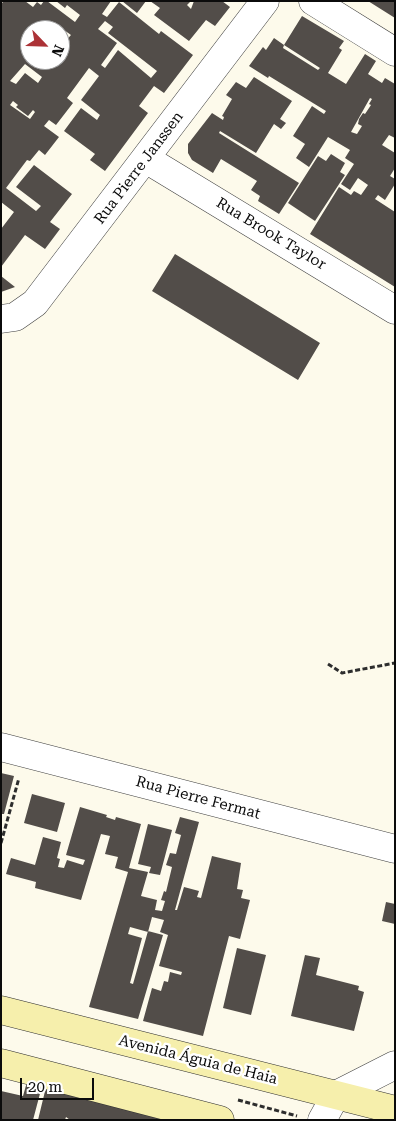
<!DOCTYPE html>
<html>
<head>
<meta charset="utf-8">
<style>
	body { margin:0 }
	#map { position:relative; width:396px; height:1121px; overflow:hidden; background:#fdfaeb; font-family:"Roboto Serif",serif }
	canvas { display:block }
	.frame { position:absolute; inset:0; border:2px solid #0b0b0b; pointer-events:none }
	.north { position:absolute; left:20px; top:20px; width:50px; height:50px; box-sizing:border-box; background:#fff; border:1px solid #9d9d9d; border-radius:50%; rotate:114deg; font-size:14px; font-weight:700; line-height:20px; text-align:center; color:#0b0b0b }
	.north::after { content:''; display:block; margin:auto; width:18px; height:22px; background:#ac3236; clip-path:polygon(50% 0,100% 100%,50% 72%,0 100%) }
	.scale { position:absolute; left:20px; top:1078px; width:74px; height:22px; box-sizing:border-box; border:2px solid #0b0b0b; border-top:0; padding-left:6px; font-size:15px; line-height:18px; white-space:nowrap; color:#0b0b0b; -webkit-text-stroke:4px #fff; paint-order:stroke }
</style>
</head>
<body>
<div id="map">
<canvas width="396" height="1121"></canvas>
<div class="frame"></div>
<div class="north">N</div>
<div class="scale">20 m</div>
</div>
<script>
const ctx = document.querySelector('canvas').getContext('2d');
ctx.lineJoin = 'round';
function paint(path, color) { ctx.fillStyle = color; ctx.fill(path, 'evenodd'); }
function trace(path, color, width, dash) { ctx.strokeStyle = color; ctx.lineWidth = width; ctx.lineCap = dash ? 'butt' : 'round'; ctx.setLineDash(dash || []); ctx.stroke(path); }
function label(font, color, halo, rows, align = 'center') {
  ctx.font = font + ' "Roboto Serif",serif'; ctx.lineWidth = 5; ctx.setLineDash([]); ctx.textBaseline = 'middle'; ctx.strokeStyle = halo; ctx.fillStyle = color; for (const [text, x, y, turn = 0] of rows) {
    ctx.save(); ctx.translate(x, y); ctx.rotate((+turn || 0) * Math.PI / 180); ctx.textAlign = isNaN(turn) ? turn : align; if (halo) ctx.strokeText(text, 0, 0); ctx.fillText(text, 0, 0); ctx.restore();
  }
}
paint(new Path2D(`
	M 4,1 L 25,1 L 33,7 L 37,2 L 41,5 L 44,1 L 47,1 L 75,22 L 80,15 L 67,5 L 65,8 L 56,1 L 111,1 L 102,14 L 107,17 L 119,2 L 159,34 L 161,31 L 193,55 L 164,93 L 154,86 L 139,106 L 148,113 L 105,171 L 90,160 L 95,154 L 64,131 L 81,108 L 97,120 L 100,115 L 81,100 L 99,76 L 89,68 L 67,98 L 73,103 L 56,125 L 49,120 L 44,126 L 59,137 L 45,155 L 39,150 L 30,161 L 27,160 L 6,188 L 36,211 L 41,206 L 16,187 L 34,165 L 72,194 L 50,222 L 60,229 L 45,249 L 25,235 L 1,267 L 1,229 L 14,212 L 1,202 L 1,4 ZM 105,21 L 113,27 L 108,33 L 157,71 L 151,78 L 118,50 L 105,68 L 101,65 L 117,43 L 98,29 ZM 57,25 L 71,35 L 60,47 L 60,60 L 30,60 L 30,30 L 54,30 ZM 25,64 L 42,77 L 38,83 L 25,73 L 16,84 L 10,81 ZM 13,101 L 18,105 L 16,107 L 28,116 L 33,110 L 35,112 L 30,119 L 10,105 Z
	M 122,1 L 146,1 L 137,13 Z
	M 150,1 L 191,1 L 187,5 L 191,9 L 194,1 L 222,1 L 230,7 L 215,26 L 206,20 L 189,41 L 154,15 L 160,8 Z
	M 368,1 L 395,1 L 395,18 Z
	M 302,16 L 344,41 L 339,48 L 342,50 L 328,73 L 346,84 L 365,54 L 376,61 L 368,74 L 382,83 L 385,78 L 395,84 L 395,138 L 389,135 L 382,145 L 395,153 L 395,168 L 390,176 L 395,179 L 395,184 L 385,200 L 378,195 L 375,199 L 395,212 L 395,287 L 310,234 L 339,187 L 351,195 L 354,191 L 361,195 L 368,185 L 358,178 L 350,190 L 341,184 L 354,164 L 345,158 L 350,150 L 328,137 L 309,167 L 296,158 L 305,144 L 293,136 L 312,106 L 324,114 L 326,111 L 269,76 L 268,78 L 249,66 L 263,47 L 266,50 L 274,38 L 284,45 ZM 284,45 L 320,68 L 318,70 L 283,48 ZM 370,98 L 372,99 L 369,104 L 371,105 L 365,114 L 363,113 L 359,119 L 358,124 L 362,126 L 357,134 L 351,132 Z
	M 254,77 L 292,101 L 280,119 L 286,123 L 281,129 L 274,124 L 256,153 L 220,131 L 219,133 L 299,183 L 279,214 L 258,201 L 260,196 L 251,190 L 257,181 L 221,159 L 213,173 L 192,160 L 188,153 L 188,144 L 212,113 L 223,120 L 224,117 L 222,116 L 232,99 L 226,95 L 236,82 L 246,88 Z
	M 331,154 L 345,163 L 340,172 L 345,175 L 315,221 L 288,203 L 318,156 L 326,161 Z
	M 175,254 L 320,343 L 298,380 L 152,291 Z
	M 1,276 L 15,287 L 1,292 Z
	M 1,773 L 14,776 L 4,814 L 1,814 Z
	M 32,794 L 65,803 L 57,832 L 24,823 Z
	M 80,807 L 107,815 L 106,817 L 115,820 L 116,817 L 141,824 L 129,868 L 148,872 L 141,896 L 157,900 L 155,910 L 162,911 L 165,901 L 161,900 L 164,891 L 166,892 L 172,867 L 166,865 L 170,853 L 176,854 L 181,835 L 175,833 L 180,817 L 199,822 L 175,910 L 177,910 L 184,887 L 199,891 L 197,897 L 201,898 L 212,856 L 241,863 L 237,889 L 243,890 L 241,898 L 250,900 L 240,939 L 229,936 L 203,1036 L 143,1021 L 152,988 L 161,991 L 164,981 L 168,982 L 170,972 L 181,975 L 182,972 L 159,966 L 168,935 L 160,932 L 164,920 L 152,917 L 148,932 L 130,927 L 128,934 L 142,938 L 130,983 L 133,984 L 148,931 L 163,935 L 138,1019 L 89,1007 L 128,872 L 115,868 L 118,857 L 105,854 L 110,836 L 101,834 L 81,900 L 35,888 L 36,882 L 6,874 L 11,858 L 35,865 L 43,837 L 61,842 L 57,858 L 60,859 L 58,867 L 64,868 L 67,860 L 83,865 L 85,860 L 66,855 Z
	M 148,824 L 172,830 L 160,875 L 149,873 L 151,867 L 138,864 Z
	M 386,902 L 395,904 L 395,924 L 382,921 Z
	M 237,948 L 266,955 L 251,1015 L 223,1008 Z
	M 305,955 L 320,958 L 316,975 L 359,986 L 358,990 L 364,992 L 354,1031 L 291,1016 Z
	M 27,1082 L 42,1086 L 33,1120 L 1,1120 L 1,1091 L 23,1096 Z
	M 46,1087 L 170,1120 L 70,1120 L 66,1117 L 65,1120 L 38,1120 Z`), '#524d49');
const street = new Path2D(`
	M 313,1 L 395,52
	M 146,159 L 395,310
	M 1,319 L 15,317 L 35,303 L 265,1
	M 1,747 L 395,849
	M 322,1120 L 336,1095 L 395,1065`);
const secondary = new Path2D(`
	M 1,1010 L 395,1110
	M 1,1063 L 220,1120`);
trace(street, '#3e3e3e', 29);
trace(secondary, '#2d2d2d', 29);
trace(new Path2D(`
	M 328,664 L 342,673 L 395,663
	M 1,843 L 19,778
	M 238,1100 L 297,1116`), '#2d2d2d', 3, [5, 2.5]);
trace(street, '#fff', 28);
trace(secondary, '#f6efac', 28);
label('15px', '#0b0b0b', '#fff', [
	["Rua Pierre Janssen",139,168,-53],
	["Rua Brook Taylor",271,234,31],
	["Rua Pierre Fermat",198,798,15],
	["Avenida Águia de Haia",198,1060,14]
]);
</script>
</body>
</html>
